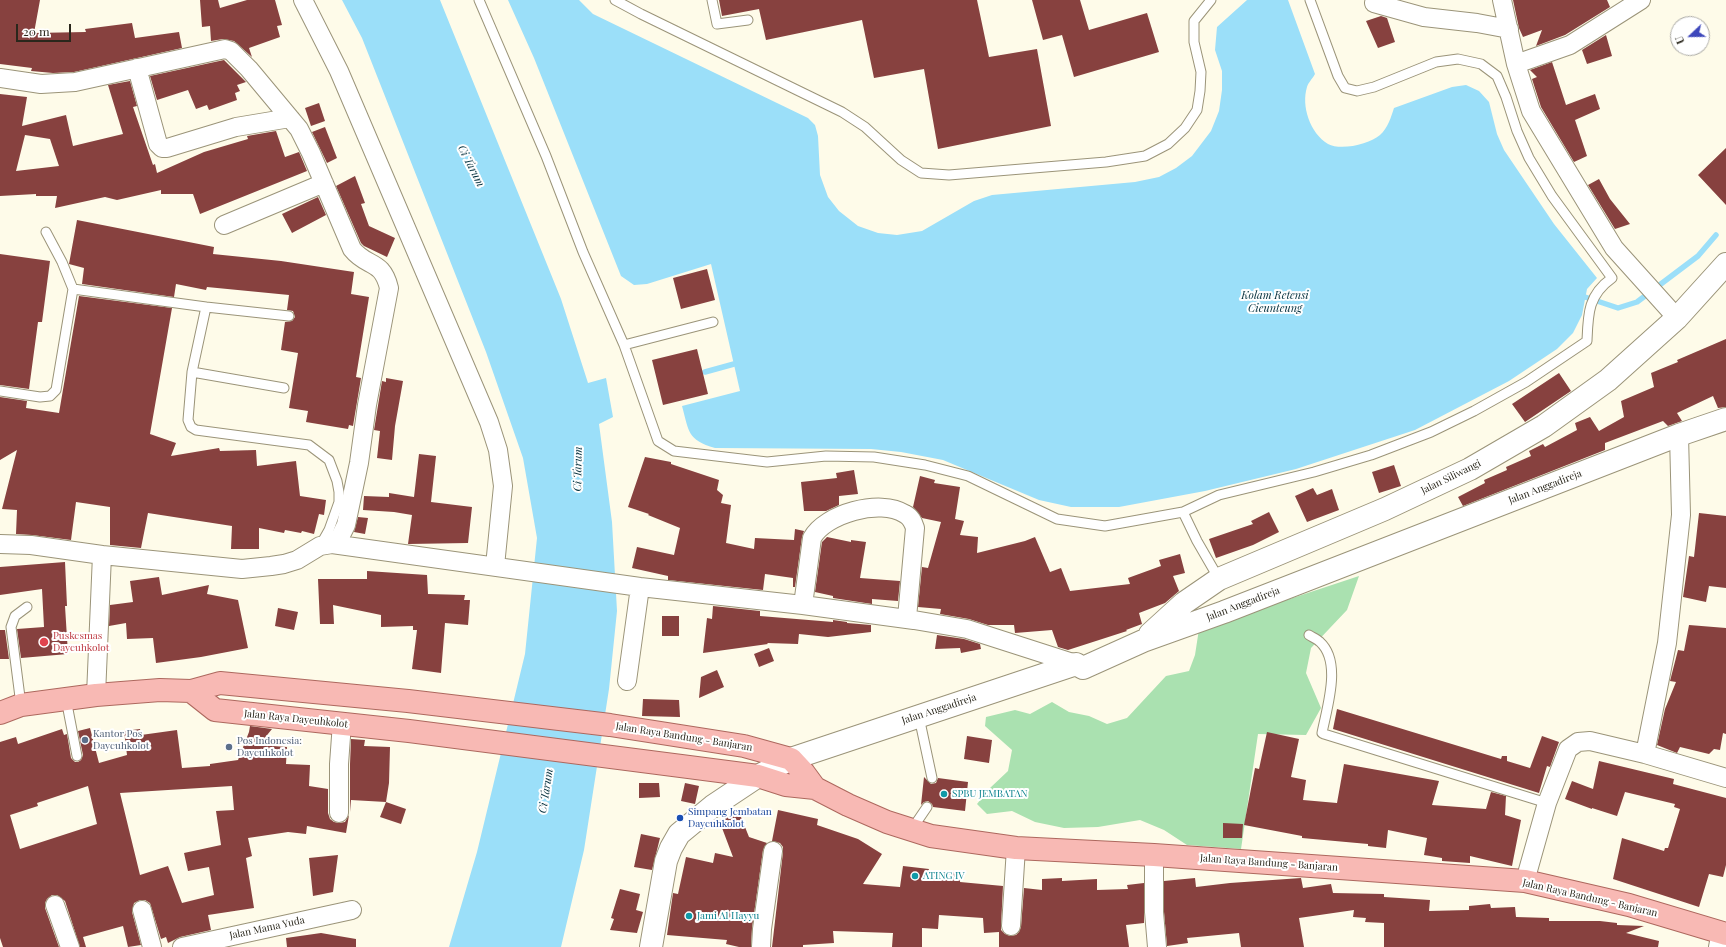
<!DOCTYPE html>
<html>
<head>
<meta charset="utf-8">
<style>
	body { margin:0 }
	#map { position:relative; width:1726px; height:947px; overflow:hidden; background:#fefbe9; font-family:"Playfair Display",serif }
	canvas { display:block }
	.north { position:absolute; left:1670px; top:16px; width:40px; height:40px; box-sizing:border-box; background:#fff; border:1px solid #aaa9a4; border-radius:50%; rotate:248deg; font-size:11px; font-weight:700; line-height:16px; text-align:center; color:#2a271c }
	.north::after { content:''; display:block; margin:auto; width:14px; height:18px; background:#3d47bb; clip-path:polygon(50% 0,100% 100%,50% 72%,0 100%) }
	.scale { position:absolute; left:16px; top:24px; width:55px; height:18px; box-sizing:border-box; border:2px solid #2a271c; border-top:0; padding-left:5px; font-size:12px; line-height:14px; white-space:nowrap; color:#2a271c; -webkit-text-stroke:3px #fff; paint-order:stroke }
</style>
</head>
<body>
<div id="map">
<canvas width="1726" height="947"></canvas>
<div class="north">U</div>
<div class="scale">20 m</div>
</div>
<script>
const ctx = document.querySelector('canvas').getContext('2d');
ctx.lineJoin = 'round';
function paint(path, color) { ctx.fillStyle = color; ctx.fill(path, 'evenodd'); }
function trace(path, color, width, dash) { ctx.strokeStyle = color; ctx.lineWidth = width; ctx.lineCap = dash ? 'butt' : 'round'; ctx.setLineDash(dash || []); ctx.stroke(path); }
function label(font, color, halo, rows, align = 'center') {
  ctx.font = font + ' "Playfair Display",serif'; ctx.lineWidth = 4; ctx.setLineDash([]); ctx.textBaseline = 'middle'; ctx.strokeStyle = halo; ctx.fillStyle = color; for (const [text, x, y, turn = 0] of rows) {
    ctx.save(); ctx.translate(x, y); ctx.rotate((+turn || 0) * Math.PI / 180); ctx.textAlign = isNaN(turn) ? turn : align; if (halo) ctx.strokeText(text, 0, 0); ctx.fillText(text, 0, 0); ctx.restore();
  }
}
paint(new Path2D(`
	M 1359,576 L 1347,610 L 1311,648 L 1306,673 L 1321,708 L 1306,735 L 1258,734 L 1241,849 L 1187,845 L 1164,830 L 1140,820 L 1098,827 L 1064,828 L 1035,822 L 1012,811 L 987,814 L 977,804 L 990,788 L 1008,771 L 1012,750 L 985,726 L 986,717 L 1015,710 L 1030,714 L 1052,702 L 1069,712 L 1089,716 L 1107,724 L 1127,718 L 1166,676 L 1189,671 L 1195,655 L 1199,629 Z`), '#aae1b0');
paint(new Path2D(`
	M 342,0 L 440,0 L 561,299 L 588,383 L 606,378 L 613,417 L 599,424 L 612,522 L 617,611 L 609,689 L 584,850 L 561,947 L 449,947 L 477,852 L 525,654 L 537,538 L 523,458 L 486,352 L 362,38 Z
	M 508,0 L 579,0 L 593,14 L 808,118 L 815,125 L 818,136 L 820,175 L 828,197 L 839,211 L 858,226 L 878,233 L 897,235 L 922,231 L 974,201 L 992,195 L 1135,182 L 1159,177 L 1176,168 L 1192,156 L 1211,131 L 1219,111 L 1222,90 L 1222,71 L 1215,50 L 1217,27 L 1247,0 L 1288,0 L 1315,74 C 1313,78 1308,83 1307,87 C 1301,106 1310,133 1328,144 C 1341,151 1370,144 1380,135 C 1388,128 1391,117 1394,108 L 1452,87 L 1466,85 L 1479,91 L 1489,102 L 1497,134 L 1504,150 L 1554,224 L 1597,278 L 1587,289 L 1582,315 L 1573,333 L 1557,349 L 1509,381 L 1415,430 L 1296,469 L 1205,491 L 1119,507 L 1071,507 L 1039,500 L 943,460 L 901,452 L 871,449 L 715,448 C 687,440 689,431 682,406 L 740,391 L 711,264 L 647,284 L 634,285 L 621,276 L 534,58 Z`), '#9bdff9');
trace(new Path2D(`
	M 1585,297 L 1618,308 L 1637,302 L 1698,256 L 1716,235
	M 705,372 L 734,364`), '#9bdff9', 5.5);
paint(new Path2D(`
	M 0,0 L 40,0 L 34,33 L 86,32 L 85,29 L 132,23 L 135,38 L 179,32 L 182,48 L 74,72 L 53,73 L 31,71 L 32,68 L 0,64 Z
	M 200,0 L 218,0 L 220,8 L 247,0 L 275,0 L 282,25 L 277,26 L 280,37 L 249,48 L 252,57 L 234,41 L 223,39 L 211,41 L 210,26 L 202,27 Z
	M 719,0 L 977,0 L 989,57 L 1037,49 L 1051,126 L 938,149 L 924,69 L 874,78 L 862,20 L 766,40 L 759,9 L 722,16 Z
	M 1032,0 L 1080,0 L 1089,30 L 1147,13 L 1159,52 L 1074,77 L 1062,35 L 1043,40 Z
	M 1513,0 L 1607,0 L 1610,7 L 1565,35 L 1536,46 L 1542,30 L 1523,37 L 1519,28 Z
	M 1381,16 L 1387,18 L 1395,42 L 1378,48 L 1366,21 Z
	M 1606,35 L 1612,56 L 1587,64 L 1582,50 Z
	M 224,60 L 246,82 L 237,85 L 240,91 L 235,93 L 237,100 L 209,110 L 207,105 L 196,109 L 188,90 L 157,100 L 150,76 Z
	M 1552,62 L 1566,105 L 1595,94 L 1600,109 L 1575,120 L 1587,156 L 1574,162 L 1541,107 L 1532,79 L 1537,77 L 1530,70 Z
	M 130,81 L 137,106 L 133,107 L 153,165 L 155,164 L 157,173 L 204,152 L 248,139 L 247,136 L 276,131 L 285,157 L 299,152 L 307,171 L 200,214 L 193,194 L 161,194 L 161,190 L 117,200 L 105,197 L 55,208 L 57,196 L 36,196 L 36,194 L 0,196 L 0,94 L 27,97 L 22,126 L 66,115 L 73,146 L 123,134 L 108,85 ZM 25,135 L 50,139 L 59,166 L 16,171 Z
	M 319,103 L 325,121 L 311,126 L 305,108 Z
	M 325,127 L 337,158 L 327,163 L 312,132 Z
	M 1726,148 L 1726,205 L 1698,175 Z
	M 355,176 L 365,203 L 361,204 L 369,226 L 395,238 L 387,257 L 364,246 L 361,243 L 336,186 Z
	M 1599,179 L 1610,199 L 1630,224 L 1615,229 L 1588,185 Z
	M 318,197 L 326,215 L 292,233 L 282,214 Z
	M 77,220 L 214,247 L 213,254 L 281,261 L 354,272 L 351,294 L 369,297 L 356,377 L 361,378 L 353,426 L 349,425 L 348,429 L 306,422 L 308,411 L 289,408 L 298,353 L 281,350 L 285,322 L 292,321 L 295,317 L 293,311 L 287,310 L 289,295 L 207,287 L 206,290 L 176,284 L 174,297 L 82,284 L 84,268 L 69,264 Z
	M 0,254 L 50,261 L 42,322 L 38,322 L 29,389 L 0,385 Z
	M 707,269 L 715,300 L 681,309 L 673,278 Z
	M 79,296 L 172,308 L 150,434 L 176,443 L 171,456 L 219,448 L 220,451 L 256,450 L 257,466 L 296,461 L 300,496 L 326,500 L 324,515 L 319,514 L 314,534 L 302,531 L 301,533 L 285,530 L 284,533 L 259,528 L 259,549 L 231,549 L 232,526 L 148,513 L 141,548 L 110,545 L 110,507 L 76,502 L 71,540 L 32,535 L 16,534 L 17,510 L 2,509 L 17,450 L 0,460 L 0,397 L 27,401 L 26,408 L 59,413 Z
	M 1726,339 L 1726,407 L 1718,408 L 1713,396 L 1677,413 L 1682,421 L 1668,426 L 1663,421 L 1605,443 L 1605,450 L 1463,506 L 1458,497 L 1485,483 L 1484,480 L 1507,470 L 1506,467 L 1531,456 L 1529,451 L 1543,444 L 1545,447 L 1577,430 L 1575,423 L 1590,417 L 1599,431 L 1624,417 L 1621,401 L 1654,387 L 1651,373 L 1678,362 L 1677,360 Z
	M 697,349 L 708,394 L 663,405 L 652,360 Z
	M 1559,373 L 1571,391 L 1525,422 L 1512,404 Z
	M 386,378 L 403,381 L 395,426 L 392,460 L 377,458 L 380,431 L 374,430 L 382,381 L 386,382 Z
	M 419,454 L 436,456 L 431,502 L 472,507 L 468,543 L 408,544 L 412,515 L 394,512 L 363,510 L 364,496 L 389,497 L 389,493 L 414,497 Z
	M 645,457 L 671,462 L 671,464 L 719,480 L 717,490 L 723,495 L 721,503 L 731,505 L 726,543 L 754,549 L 755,538 L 794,540 L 795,529 L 804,531 L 802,537 L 795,587 L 793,587 L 793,578 L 765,574 L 763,590 L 668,580 L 668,576 L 632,568 L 637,547 L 674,555 L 680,528 L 648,515 L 649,514 L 628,507 Z
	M 1394,465 L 1401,486 L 1379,493 L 1372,472 Z
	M 854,470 L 858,494 L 839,496 L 839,505 L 826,511 L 804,511 L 801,482 L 837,478 L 836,473 Z
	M 920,476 L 935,480 L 934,483 L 960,487 L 955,519 L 964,521 L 960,535 L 978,537 L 977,553 L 1025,541 L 1035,537 L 1050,572 L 1061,568 L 1070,591 L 1130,584 L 1128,578 L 1161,566 L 1159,560 L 1180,554 L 1185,573 L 1173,576 L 1179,591 L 1165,603 L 1139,613 L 1142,624 L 1126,630 L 1127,631 L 1068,650 L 1058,647 L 1052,630 L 1015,633 L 1014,625 L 988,625 L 969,619 L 940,614 L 941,609 L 918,607 L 922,567 L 928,568 L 941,522 L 922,518 L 913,507 Z
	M 1313,488 L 1317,495 L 1332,489 L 1339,510 L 1307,522 L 1295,496 Z
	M 1269,512 L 1279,532 L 1253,545 L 1216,558 L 1209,539 L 1253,524 L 1251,521 Z
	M 1699,513 L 1726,516 L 1726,588 L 1709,586 L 1706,602 L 1683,597 L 1689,556 L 1694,557 Z
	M 358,517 L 368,518 L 365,534 L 354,532 Z
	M 827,537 L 851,542 L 851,540 L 866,542 L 860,578 L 900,581 L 898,601 L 872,599 L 872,604 L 833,598 L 833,596 L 815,592 L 822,542 Z
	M 65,562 L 67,606 L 65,606 L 68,654 L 21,658 L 17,629 L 44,627 L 42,589 L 0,595 L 0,567 Z
	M 367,571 L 427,575 L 428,594 L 465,595 L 464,600 L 470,600 L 468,625 L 445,623 L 441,673 L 412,669 L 417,630 L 413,630 L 413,626 L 381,627 L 381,615 L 333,605 L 334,624 L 320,624 L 318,579 L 367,579 Z
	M 159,577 L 162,595 L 209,585 L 207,594 L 238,600 L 248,648 L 201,657 L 156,663 L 153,638 L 127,639 L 126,623 L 109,626 L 110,605 L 133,602 L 130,581 Z
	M 713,606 L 760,611 L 760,616 L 833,622 L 833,620 L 847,622 L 847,623 L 871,625 L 871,632 L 828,637 L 799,634 L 798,644 L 767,643 L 768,644 L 703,653 L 707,618 L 712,619 Z
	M 278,608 L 298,612 L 294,630 L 275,626 Z
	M 662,616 L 679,616 L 679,636 L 662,636 Z
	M 1689,625 L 1726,628 L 1726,734 L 1723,733 L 1720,750 L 1714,749 L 1709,754 L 1680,747 L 1677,753 L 1657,745 L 1665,709 L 1676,682 L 1670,681 L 1678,650 L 1684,651 Z
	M 0,630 L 5,630 L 9,659 L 0,659 Z
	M 937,635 L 964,639 L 980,644 L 981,649 L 961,653 L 960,648 L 935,649 Z
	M 769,648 L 774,661 L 759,667 L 754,654 Z
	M 717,670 L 724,687 L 699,698 L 701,677 Z
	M 643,699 L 679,700 L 680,717 L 642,716 Z
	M 1337,709 L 1501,759 L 1502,756 L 1507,756 L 1507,761 L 1530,768 L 1542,736 L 1559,742 L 1550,767 L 1547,766 L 1539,793 L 1333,729 Z
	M 250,726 L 272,729 L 259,745 L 287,747 L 286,764 L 310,765 L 309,786 L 328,789 L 328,813 L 330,819 L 334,822 L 339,823 L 345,822 L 349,815 L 346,833 L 307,826 L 306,834 L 288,832 L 248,838 L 252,856 L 246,858 L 254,908 L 208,915 L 211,930 L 180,937 L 168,943 L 166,937 L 161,939 L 150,903 L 145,900 L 140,900 L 134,903 L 132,912 L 141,945 L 128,947 L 123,926 L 83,937 L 86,947 L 80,947 L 65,901 L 57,895 L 52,895 L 47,899 L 45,903 L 45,908 L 59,947 L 3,947 L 0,938 L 0,742 L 16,737 L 18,744 L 62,729 L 64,735 L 67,734 L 71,758 L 75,762 L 78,762 L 81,760 L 83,755 L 78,731 L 90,728 L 99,763 L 127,755 L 124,731 L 140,729 L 141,735 L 177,730 L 182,768 L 210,766 L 210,764 L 238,760 L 249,732 ZM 88,786 L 97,824 L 20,849 L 10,815 L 38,806 L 37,803 ZM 232,786 L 234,810 L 216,811 L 221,845 L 184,853 L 188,871 L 209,867 L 214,895 L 182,903 L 168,866 L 140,875 L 120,793 Z
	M 1267,732 L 1299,739 L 1291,777 L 1306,780 L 1303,800 L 1337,803 L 1344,764 L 1439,781 L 1432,805 L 1486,809 L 1491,792 L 1506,796 L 1505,815 L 1521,820 L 1512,866 L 1470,856 L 1470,863 L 1442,861 L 1442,858 L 1424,855 L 1427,838 L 1388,830 L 1386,848 L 1368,846 L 1368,844 L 1302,838 L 1302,836 L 1244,825 L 1255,768 L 1259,769 Z
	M 967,736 L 992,740 L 989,763 L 964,759 Z
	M 351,739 L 365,740 L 364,746 L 390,747 L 389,783 L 386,802 L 351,800 L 350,812 L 350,764 Z
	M 1599,761 L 1674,779 L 1673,784 L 1726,798 L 1726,865 L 1723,877 L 1709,874 L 1699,907 L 1613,879 L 1622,838 L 1664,851 L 1665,848 L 1668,848 L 1680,809 L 1674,807 L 1675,804 L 1625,792 L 1617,816 L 1592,808 L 1592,809 L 1565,799 L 1572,781 L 1593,789 Z
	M 924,777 L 931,784 L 936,783 L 938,778 L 968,782 L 965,811 L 933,807 L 932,804 L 928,801 L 924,802 L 921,805 Z
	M 639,783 L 659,783 L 660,797 L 639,798 Z
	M 685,783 L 699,786 L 695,804 L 681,801 Z
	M 386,802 L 406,809 L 401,824 L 380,817 Z
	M 778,810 L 818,819 L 817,825 L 858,839 L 882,854 L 863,884 L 900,887 L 903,866 L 929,869 L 928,872 L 961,872 L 960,882 L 1003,886 L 1001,926 L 1001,930 L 1005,934 L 1010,936 L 1016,935 L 1019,932 L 1021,927 L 1024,888 L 1042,890 L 1042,879 L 1062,878 L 1062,881 L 1097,879 L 1097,890 L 1128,889 L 1127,885 L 1144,883 L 1144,923 L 1126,925 L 1129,947 L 999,947 L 999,932 L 984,933 L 983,918 L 939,915 L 938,929 L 922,928 L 922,947 L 892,947 L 893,933 L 833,931 L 834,943 L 803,945 L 803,947 L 772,947 L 783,852 L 783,847 L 780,843 L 772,841 Z
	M 739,812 L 749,837 L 767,843 L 763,850 L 752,928 L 751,947 L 739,947 L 726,944 L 727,940 L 667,935 L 673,893 L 678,894 L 686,857 L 713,863 L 715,853 L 733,857 L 719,820 Z
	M 1223,823 L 1243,824 L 1242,838 L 1223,838 Z
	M 641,834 L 660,838 L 652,870 L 634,867 Z
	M 338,855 L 333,892 L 313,896 L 309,858 Z
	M 1195,878 L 1196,887 L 1230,883 L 1301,878 L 1303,888 L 1331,884 L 1333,893 L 1384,894 L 1384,897 L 1430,900 L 1429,911 L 1469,910 L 1469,906 L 1490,904 L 1491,908 L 1515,907 L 1516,917 L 1549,918 L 1549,921 L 1600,921 L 1617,923 L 1617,925 L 1644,926 L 1626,933 L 1659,941 L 1658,947 L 1384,947 L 1384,923 L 1365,922 L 1366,918 L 1353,917 L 1354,910 L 1299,918 L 1304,947 L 1241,947 L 1239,933 L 1187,938 L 1188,943 L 1167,946 L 1164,912 L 1164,881 Z
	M 620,889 L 640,894 L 636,910 L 643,912 L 637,933 L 610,930 L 614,919 L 611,918 Z
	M 321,933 L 356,939 L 356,947 L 287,947 L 286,938 Z`), '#87413f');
const lane = new Path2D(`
	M 479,0 L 546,156 L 583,252 L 624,345 L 658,441 L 674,451 L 767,462 L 826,456 L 874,457 L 925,465 L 968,476 L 1057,519 L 1105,526 L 1183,512 L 1219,495 L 1314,472 L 1371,455 L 1431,432 L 1474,411 L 1526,382 L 1587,341 C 1588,314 1588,295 1612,278 L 1552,196 L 1529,158 L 1517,131 L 1506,97 L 1497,76 L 1481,64 L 1458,59 L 1436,62 L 1374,87 L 1357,91 L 1345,88 L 1338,76 L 1310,0
	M 615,0 L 641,14 L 842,112 L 865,127 L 901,160 L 921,173 L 949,175 L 1106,162 L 1145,156 L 1168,144 L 1185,128 L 1197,110 L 1200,91 L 1201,72 L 1194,42 L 1194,21 L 1211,0
	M 712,0 L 717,24 L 748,20
	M 46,232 L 62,262 L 73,289
	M 206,307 L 289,316
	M 624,345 L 713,322
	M 192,372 L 284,388
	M 0,391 L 40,397 L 50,396 L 56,390 L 73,289 L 206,307 L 192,372 L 188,420 L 191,427 L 196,430 L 309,445 L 329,460 L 337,481 L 339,492 L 339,502 L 329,530 L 320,546
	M 1183,512 L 1197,541 L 1219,579
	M 1309,635 C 1312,637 1317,639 1320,642 C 1342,662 1327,707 1322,733 L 1324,734 L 1547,803
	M 66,699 L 77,756
	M 21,705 L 11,627 L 15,616 L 27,607
	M 919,717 L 932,778
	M 912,829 L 927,807`);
const street = new Path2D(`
	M 303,0 L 339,71 L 489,422 L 498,450 L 503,486 L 495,566
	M 1502,0 L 1516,64 L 1531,111 L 1614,248 L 1677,318
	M 1374,3 L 1424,17 L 1477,23 L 1509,29
	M 1516,64 L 1570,45 L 1641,0
	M 137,68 L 158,144 L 162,148 L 167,148 L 236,127 L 290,118
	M 0,78 L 41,84 L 75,82 L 225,49 L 231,51 L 249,69 L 299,129 L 311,153 L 352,249 C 367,268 382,259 389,288 L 367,405 L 359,463 L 346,525 L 340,537 L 332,544
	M 224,225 L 324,183
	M 0,544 L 31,545 L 102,555
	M 803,605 L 812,538 C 825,514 880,498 905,514 C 911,517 913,522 915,528 L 907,618
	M 627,681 L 640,587
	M 96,695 L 102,555 L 242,569 L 271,566 L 284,564 L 297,560 L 320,546 L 332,544 L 640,587 L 803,605 L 914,620 L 967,629 L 1076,664
	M 1645,754 L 1667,643 L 1681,515 L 1679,435
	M 339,813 L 339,764 L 342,723
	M 1154,855 L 1154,912 L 1157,947
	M 1525,881 L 1547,803 L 1568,749 L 1578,742 L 1590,741 L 1645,754 L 1726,778
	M 55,905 L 70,947
	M 142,910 L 152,947
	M 1011,926 L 1016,848
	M 182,947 L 352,910
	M 761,947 L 762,929 L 773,851
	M 1718,947 L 1721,932`);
const secondary = new Path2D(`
	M 1150,634 L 1184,603 L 1219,579 L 1385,509 L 1470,469 L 1544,426 L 1608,380 L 1677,318 L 1726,264
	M 651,947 L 666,861 L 671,848 L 679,834 L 713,806 L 758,776 L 791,759 L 1076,664 L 1083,668 L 1143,641 L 1224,612 L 1679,435 L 1726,419`);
const primary = new Path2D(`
	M 191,691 L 215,710 L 409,731 L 681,766 L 758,776 L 786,785 L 815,788
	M 0,713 L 21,705 L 96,695 L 160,690 L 191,691 L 220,683 L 408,701 L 610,725 L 744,746 L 791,759 L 804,773 L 815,788 L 848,805 L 887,822 L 931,836 L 1016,848 L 1154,855 L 1525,881 L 1629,905 L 1726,934`);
trace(lane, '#9b9479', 11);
trace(street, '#9b9479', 20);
trace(secondary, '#9b9479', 24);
trace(primary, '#ad685e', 24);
trace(lane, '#fff', 9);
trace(street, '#fff', 18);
trace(secondary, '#fff', 22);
trace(primary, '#f8b9b4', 22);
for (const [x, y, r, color] of [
	[44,642,5,"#e0444e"],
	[85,740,4,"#5c6f8a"],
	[229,747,4,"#5c6f8a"],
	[944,794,4,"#0f9aa8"],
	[680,818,4,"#1a4fb4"],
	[915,876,4,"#0f9aa8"],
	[689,916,4,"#0f9aa8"]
]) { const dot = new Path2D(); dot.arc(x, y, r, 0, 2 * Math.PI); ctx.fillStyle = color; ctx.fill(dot); trace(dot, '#fff', 1.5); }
label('10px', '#2a271c', '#fff', [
	["Jalan Siliwangi",1451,477,-26],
	["Jalan Anggadireja",1545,487,-21],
	["Jalan Anggadireja",1243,604,-21],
	["Jalan Anggadireja",939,709,-18],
	["Jalan Raya Dayeuhkolot",296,719,6],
	["Jalan Raya Bandung - Banjaran",684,737,9],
	["Jalan Raya Bandung - Banjaran",1269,863,4],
	["Jalan Raya Bandung - Banjaran",1590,898,13],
	["Jalan Mama Yuda",267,928,-12]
]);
label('10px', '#be3a42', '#fff', [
	["Puskesmas",53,636],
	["Dayeuhkolot",53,648]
], 'left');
label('10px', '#4e5e75', '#fff', [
	["Kantor Pos",93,734],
	["Dayeuhkolot",93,746],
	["Pos Indonesia:",237,741],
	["Dayeuhkolot",237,753]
], 'left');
label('10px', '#0d838f', '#fff', [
	["SPBU JEMBATAN",952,794],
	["ATING IV",923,876],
	["Jami Al Hayyu",697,916]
], 'left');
label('10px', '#164399', '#fff', [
	["Simpang Jembatan",688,812],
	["Dayeuhkolot",688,824]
], 'left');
label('italic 11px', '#05313e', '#fff', [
	["Ci Tarum",471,166,63],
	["Kolam Retensi",1275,296],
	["Cieunteung",1275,309],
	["Ci Tarum",578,469,-89],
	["Ci Tarum",546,791,-81]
]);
</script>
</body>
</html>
